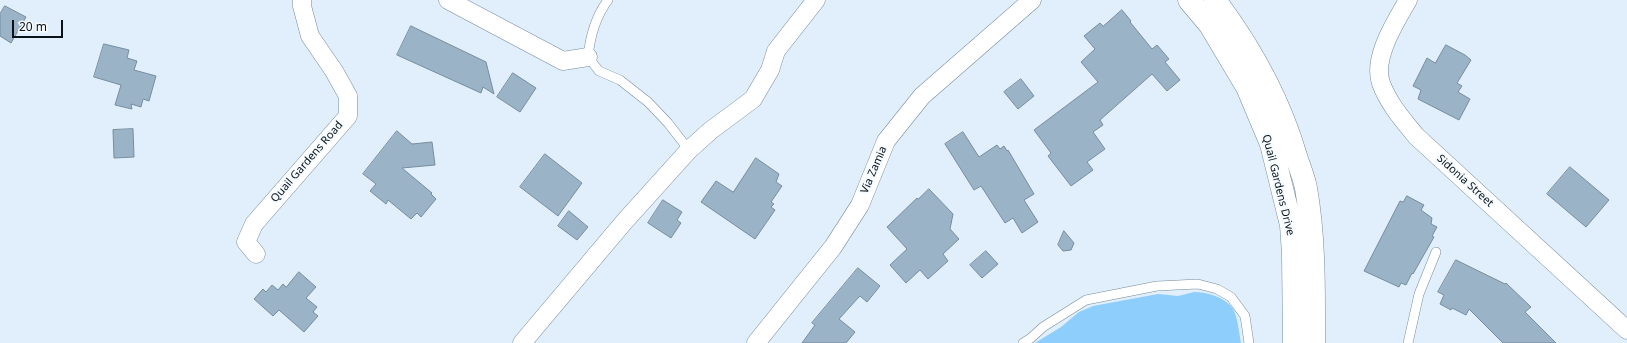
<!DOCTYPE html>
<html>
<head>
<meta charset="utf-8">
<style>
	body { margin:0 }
	#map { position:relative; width:1627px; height:343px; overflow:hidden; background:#e0effb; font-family:"Noto Sans",sans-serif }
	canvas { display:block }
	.scale { position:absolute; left:12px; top:20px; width:51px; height:18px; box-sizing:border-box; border:2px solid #091219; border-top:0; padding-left:5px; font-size:12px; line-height:14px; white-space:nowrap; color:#091219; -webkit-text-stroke:3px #f5fbfe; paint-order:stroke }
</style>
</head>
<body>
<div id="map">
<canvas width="1627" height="343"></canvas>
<div class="scale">20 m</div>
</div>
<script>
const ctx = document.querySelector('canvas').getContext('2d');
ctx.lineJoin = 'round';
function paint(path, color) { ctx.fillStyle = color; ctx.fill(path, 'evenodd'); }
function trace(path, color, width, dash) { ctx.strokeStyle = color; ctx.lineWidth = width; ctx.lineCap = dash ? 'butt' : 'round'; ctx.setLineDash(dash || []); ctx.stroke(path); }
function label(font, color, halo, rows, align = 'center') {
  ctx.font = font + ' "Noto Sans",sans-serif'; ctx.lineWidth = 4; ctx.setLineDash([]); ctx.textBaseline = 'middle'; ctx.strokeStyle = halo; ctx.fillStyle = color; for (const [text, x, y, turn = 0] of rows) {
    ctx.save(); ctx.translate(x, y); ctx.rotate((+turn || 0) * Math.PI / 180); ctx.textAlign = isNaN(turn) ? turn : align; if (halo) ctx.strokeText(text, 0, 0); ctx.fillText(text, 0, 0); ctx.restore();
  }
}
paint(new Path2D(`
	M 1194,292 C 1207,292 1225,297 1233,309 C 1238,318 1239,333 1241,343 L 1035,343 L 1061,327 L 1079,312 L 1093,306 L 1158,294 L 1178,296 Z`), '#8dcefd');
const building = new Path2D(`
	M 5,6 L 26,17 L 11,43 L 0,36 L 0,14 Z
	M 1122,10 L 1131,21 L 1130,22 L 1152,49 L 1157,45 L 1169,59 L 1165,62 L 1180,80 L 1167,91 L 1152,74 L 1100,120 L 1103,125 L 1093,132 L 1105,149 L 1087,162 L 1093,170 L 1071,186 L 1048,156 L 1051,153 L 1034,130 L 1098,82 L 1081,62 L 1095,49 L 1084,36 L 1100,23 L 1103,26 Z
	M 411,26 L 486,62 L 494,94 L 483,87 L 481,93 L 397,55 Z
	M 104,44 L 129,50 L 127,58 L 137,61 L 134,70 L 156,76 L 149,101 L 143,99 L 141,107 L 131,104 L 132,109 L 115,105 L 121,85 L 94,77 Z
	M 1446,45 L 1465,55 L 1471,60 L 1457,83 L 1462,86 L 1458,92 L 1470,99 L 1459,120 L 1418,99 L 1421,90 L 1413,86 L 1427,58 L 1435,63 Z
	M 513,73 L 536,88 L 520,112 L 497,97 Z
	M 1021,79 L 1034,96 L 1018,109 L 1004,92 Z
	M 133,129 L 134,157 L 114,158 L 113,130 Z
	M 397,131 L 412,144 L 432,142 L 435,165 L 402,168 L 432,193 L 431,194 L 436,199 L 421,217 L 417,213 L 411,219 L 388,200 L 386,204 L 370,191 L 376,184 L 363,174 Z
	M 963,132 L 979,157 L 997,145 L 1000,149 L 1004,146 L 1007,151 L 1008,150 L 1034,194 L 1024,200 L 1038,222 L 1022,233 L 1013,218 L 1005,223 L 981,186 L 974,190 L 945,144 Z
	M 545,154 L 582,183 L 558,216 L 520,187 Z
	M 756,158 L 779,174 L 776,182 L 782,186 L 771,202 L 774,204 L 771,207 L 775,210 L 755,239 L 701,202 L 716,181 L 733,192 Z
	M 1570,167 L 1609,200 L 1586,227 L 1547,194 Z
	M 929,189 L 953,214 L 950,229 L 959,239 L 943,254 L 948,261 L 928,279 L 920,270 L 906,283 L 890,265 L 907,249 L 887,227 L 917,198 L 918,199 Z
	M 1407,196 L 1424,205 L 1421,210 L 1432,218 L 1431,224 L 1437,227 L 1432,236 L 1434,237 L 1413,274 L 1412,273 L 1406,285 L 1401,283 L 1399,287 L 1364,271 L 1400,201 L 1403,202 Z
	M 663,200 L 682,212 L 677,220 L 681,223 L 671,238 L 648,223 Z
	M 569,211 L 588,227 L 577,240 L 558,226 Z
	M 1064,231 L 1074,243 L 1071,250 L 1063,251 L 1058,245 Z
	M 986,251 L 998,264 L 982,278 L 970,265 Z
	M 1456,260 L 1505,284 L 1506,283 L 1531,307 L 1525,312 L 1556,343 L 1503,343 L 1469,309 L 1466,315 L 1452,308 L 1451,310 L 1440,304 L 1444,295 L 1438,292 Z
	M 858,268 L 880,286 L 867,302 L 860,296 L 858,298 L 839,319 L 855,332 L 846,343 L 802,343 L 815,325 L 812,323 Z
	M 299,272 L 316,287 L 306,298 L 317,307 L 313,312 L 318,316 L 304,332 L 279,310 L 273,316 L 254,299 L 263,289 L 266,292 L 272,285 L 278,290 L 283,284 L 286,287 Z`);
paint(building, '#9bb3c6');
trace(building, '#768d9f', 1);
const service = new Path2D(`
	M 608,0 C 596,16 590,37 588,57 L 599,71 L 620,80 L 648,102 L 668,123 L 689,150
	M 1023,343 L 1031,338 L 1043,327 L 1086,300 L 1157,286 L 1198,284 L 1217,289 L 1231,297 L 1245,316 L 1249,343
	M 1408,343 L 1419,294 L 1436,252`);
const minor = new Path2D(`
	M 448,0 L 563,61 L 588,57
	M 1408,0 C 1396,21 1372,58 1381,83 C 1388,103 1403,120 1416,136 L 1627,330
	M 256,254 L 246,242 L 254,224 L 348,116 L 348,96 L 334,71 L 310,36 L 302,6 L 302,0
	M 522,343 L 624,222 L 689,150 L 710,131 L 753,99 L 770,70 L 776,51 L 816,0
	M 756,343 L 833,247 L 860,205 L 886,141 L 922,96 L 1032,0`);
const secondary = new Path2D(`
	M 1189,0 L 1210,25 L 1247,87 L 1271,144 L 1291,225 L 1293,254 L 1294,343
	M 1215,0 C 1251,48 1279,98 1296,156 C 1299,166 1304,177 1306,188 C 1315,239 1314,292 1314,343`);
trace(service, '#748b9d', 10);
trace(minor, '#748b9d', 19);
trace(secondary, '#748b9d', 23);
trace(service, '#fff', 9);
trace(minor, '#fff', 18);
trace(secondary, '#fff', 22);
label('11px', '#091219', '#f5fbfe', [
	["Quail Gardens Road",307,162,-49],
	["Via Zamia",874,170,-67],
	["Sidonia Street",1465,181,42],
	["Quail Gardens Drive",1278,185,76]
]);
</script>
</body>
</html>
